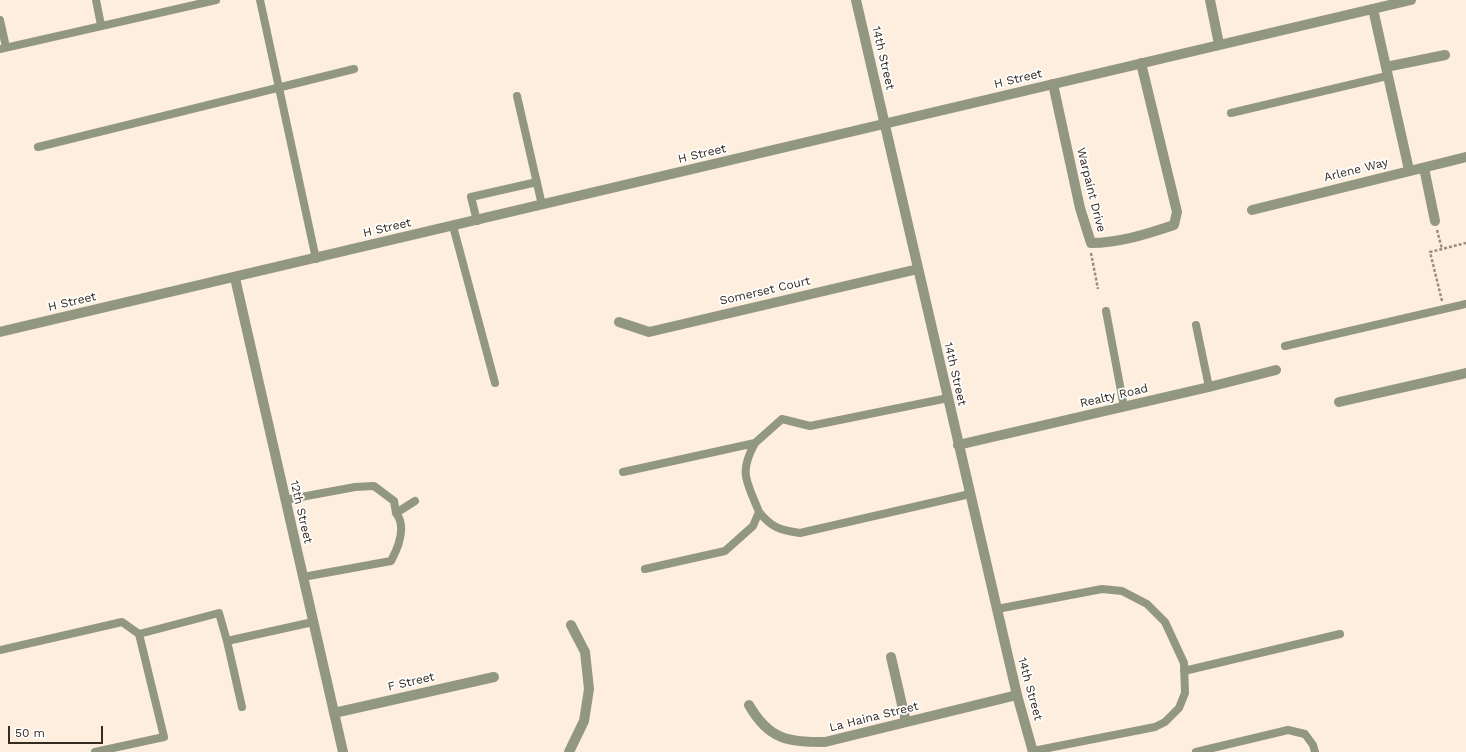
<!DOCTYPE html>
<html>
<head>
<meta charset="utf-8">
<style>
	body { margin:0 }
	#map { position:relative; width:1466px; height:752px; overflow:hidden; background:#fdeedd; font-family:"Work Sans",sans-serif }
	canvas { display:block }
	.scale { position:absolute; left:8px; top:726px; width:95px; height:18px; box-sizing:border-box; border:2px solid #342b21; border-top:0; padding-left:5px; font-size:12px; line-height:14px; white-space:nowrap; color:#342b21; -webkit-text-stroke:3px #fff; paint-order:stroke }
</style>
</head>
<body>
<div id="map">
<canvas width="1466" height="752"></canvas>
<div class="scale">50 m</div>
</div>
<script>
const ctx = document.querySelector('canvas').getContext('2d');
ctx.lineJoin = 'round';
function trace(path, color, width, dash) { ctx.strokeStyle = color; ctx.lineWidth = width; ctx.lineCap = dash ? 'butt' : 'round'; ctx.setLineDash(dash || []); ctx.stroke(path); }
function label(font, color, halo, rows, align = 'center') {
  ctx.font = font + ' "Work Sans",sans-serif'; ctx.lineWidth = 3.5; ctx.setLineDash([]); ctx.textBaseline = 'middle'; ctx.strokeStyle = halo; ctx.fillStyle = color; for (const [text, x, y, turn = 0] of rows) {
    ctx.save(); ctx.translate(x, y); ctx.rotate((+turn || 0) * Math.PI / 180); ctx.textAlign = isNaN(turn) ? turn : align; if (halo) ctx.strokeText(text, 0, 0); ctx.fillText(text, 0, 0); ctx.restore();
  }
}
trace(new Path2D(`
	M 1437,230 L 1442,249
	M 1091,253 L 1098,289
	M 1442,301 L 1430,252 L 1466,243`), '#9a8e80', 2.5, [3, 2]);
trace(new Path2D(`
	M 96,0 L 101,25
	M 260,0 L 316,259
	M 0,20 L 6,47
	M 0,49 L 216,0
	M 517,96 L 542,205
	M 1231,113 L 1387,76
	M 38,147 L 354,69
	M 477,221 L 471,197 L 537,182
	M 453,226 L 495,383
	M 1106,311 L 1124,407
	M 1196,325 L 1209,387
	M 1285,346 L 1466,304
	M 623,472 L 755,443 L 782,419 L 810,426 L 948,398
	M 285,500 L 355,487 L 374,486 L 394,501 L 396,513
	M 759,512 C 772,528 780,530 800,533 L 970,494
	M 645,569 L 725,551 L 753,526 L 759,512 C 747,481 738,474 755,443
	M 303,577 L 391,561 C 398,548 407,527 396,513 L 415,501
	M 997,609 L 1102,589 L 1122,591 L 1147,604 L 1165,622 L 1184,663 L 1185,693 L 1179,708 L 1165,722 L 1155,727 L 1033,751
	M 0,650 L 122,622 L 139,634
	M 1184,671 L 1340,634
	M 242,707 L 227,641 L 313,622
	M 95,752 L 164,737 L 139,634 L 219,613 L 227,641
	M 1196,752 L 1288,730 L 1305,734 L 1313,745 L 1315,752`), '#929782', 8);
trace(new Path2D(`
	M 856,0 L 997,609 L 1017,695 L 1033,752
	M 1210,0 L 1219,44
	M 1373,9 L 1409,170
	M 1386,67 L 1445,55
	M 1053,84 L 1080,208 L 1091,243 C 1119,243 1147,234 1174,225 L 1177,212 L 1141,63
	M 1424,168 L 1435,221
	M 1252,210 L 1466,157
	M 619,322 L 649,332 L 918,269
	M 1339,402 L 1466,373
	M 958,445 L 1209,387 L 1276,370
	M 891,657 L 906,722
	M 749,705 C 769,740 788,742 825,742 L 1017,695
	M 334,713 L 494,677
	M 569,752 L 584,721 L 589,689 L 585,652 L 571,625`), '#929782', 10);
trace(new Path2D(`
	M 235,278 L 343,752
	M 0,332 L 1411,0`), '#929782', 10);
label('12px', '#342b21', '#fff', [
	["14th Street",883,58,77],
	["H Street",1018,79,-13],
	["H Street",702,154,-13],
	["Arlene Way",1356,170,-14],
	["Warpaint Drive",1091,190,76],
	["H Street",387,228,-13],
	["Somerset Court",765,291,-13],
	["H Street",72,302,-13],
	["14th Street",955,374,77],
	["Realty Road",1114,396,-13],
	["12th Street",301,512,77],
	["F Street",411,682,-13],
	["14th Street",1030,689,75],
	["La Haina Street",874,717,-14]
]);
</script>
</body>
</html>
